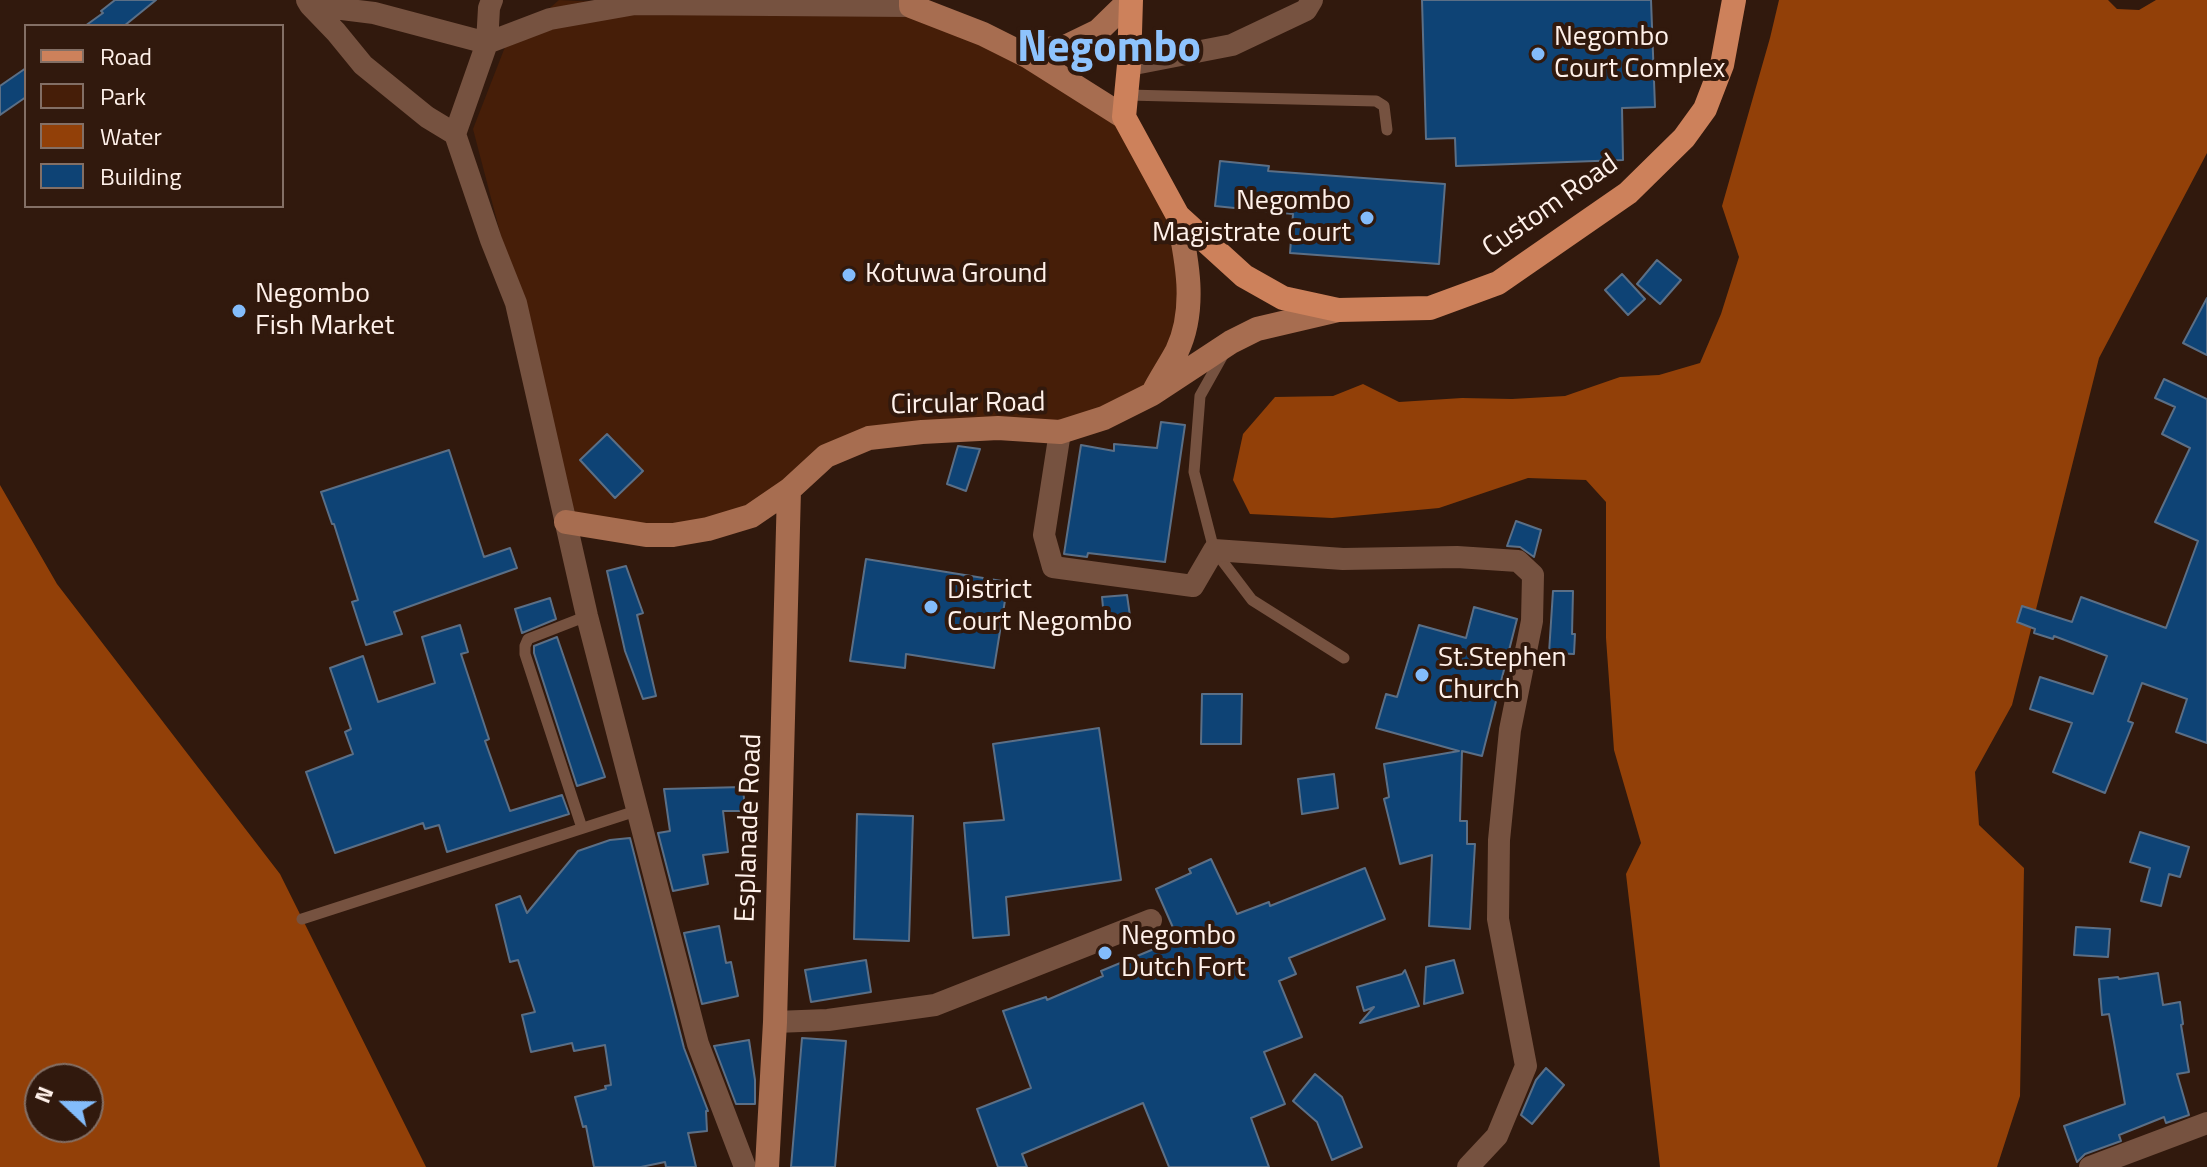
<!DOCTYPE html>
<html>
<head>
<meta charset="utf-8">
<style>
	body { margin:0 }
	#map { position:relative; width:2207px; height:1167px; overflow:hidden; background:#31190d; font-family:"Titillium Web",sans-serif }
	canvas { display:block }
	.legend { position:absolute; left:24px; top:24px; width:260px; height:184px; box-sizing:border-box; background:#31190d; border:2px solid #836f65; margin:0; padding:10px 14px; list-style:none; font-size:24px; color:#fff1ea }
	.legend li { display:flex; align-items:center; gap:16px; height:40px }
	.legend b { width:40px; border:2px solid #836f65 }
	.north { position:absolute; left:24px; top:1063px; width:80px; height:80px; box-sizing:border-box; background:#31190d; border:2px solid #836f65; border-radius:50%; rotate:292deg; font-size:22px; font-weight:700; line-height:32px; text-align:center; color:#fff1ea }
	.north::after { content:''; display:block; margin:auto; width:28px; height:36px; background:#83bcfb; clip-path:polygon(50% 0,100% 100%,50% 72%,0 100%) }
</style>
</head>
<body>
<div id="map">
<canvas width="2207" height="1167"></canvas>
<ul class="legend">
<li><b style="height:10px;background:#cd815b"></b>Road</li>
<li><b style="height:22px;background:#461e08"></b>Park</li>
<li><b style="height:22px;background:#924008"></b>Water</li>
<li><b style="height:22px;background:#0e4375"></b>Building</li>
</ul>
<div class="north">N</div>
</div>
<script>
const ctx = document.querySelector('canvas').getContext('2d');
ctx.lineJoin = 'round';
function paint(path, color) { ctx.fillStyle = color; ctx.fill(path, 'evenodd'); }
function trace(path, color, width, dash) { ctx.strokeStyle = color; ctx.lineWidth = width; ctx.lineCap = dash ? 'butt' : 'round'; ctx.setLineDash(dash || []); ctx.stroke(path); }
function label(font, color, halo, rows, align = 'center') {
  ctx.font = font + ' "Titillium Web",sans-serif'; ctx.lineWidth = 8; ctx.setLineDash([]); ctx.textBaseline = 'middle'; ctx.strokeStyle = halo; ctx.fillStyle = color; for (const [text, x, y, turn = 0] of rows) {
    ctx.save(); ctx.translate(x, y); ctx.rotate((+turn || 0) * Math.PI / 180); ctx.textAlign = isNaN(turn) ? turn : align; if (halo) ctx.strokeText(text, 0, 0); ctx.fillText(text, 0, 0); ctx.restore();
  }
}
paint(new Path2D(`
	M 559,0 L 635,4 L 911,6 L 1124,117 L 1178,216 L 1189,288 L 1152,394 L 1104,418 L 869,438 L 708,529 L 566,522 L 502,240 L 473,129 L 505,47 Z`), '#461e08');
paint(new Path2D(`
	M 1779,0 L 2108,0 L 2117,9 L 2139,10 L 2156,0 L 2207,0 L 2207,153 L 2099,358 L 2012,705 L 1975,772 L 1979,825 L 2024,868 L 2020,1096 L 1997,1167 L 1660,1167 L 1626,874 L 1641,843 L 1614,750 L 1606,638 L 1606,502 L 1586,480 L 1528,478 L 1439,508 L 1332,518 L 1250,514 L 1233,480 L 1243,434 L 1275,397 L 1333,396 L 1363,384 L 1399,402 L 1462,398 L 1512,399 L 1565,396 L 1620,377 L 1659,375 L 1700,363 L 1721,314 L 1739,257 L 1722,206 L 1770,38 Z
	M 0,485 L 57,584 L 280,874 L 426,1167 L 0,1167 ZM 40,1079 L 88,1079 L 88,1127 L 40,1127 Z`), '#924008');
const building = new Path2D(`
	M 115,0 L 156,0 L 124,26 L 85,26 L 103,13 L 101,11 Z
	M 1422,0 L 1651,0 L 1655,107 L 1622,108 L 1623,160 L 1456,166 L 1455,138 L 1426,139 Z
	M 26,68 L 26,97 L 0,115 L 0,86 Z
	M 1220,161 L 1269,166 L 1268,171 L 1445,184 L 1439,264 L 1290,253 L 1293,214 L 1215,206 Z
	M 1657,260 L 1681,280 L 1660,304 L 1637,284 Z
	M 1622,274 L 1645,299 L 1628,315 L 1605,290 Z
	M 2207,298 L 2207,355 L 2183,343 Z
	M 2164,379 L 2207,399 L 2207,743 L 2176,732 L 2187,699 L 2142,683 L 2128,721 L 2133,723 L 2105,793 L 2053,772 L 2072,723 L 2030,709 L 2040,677 L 2093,694 L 2107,656 L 2054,636 L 2053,639 L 2034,633 L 2035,629 L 2017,622 L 2022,606 L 2072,622 L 2081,597 L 2166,628 L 2198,541 L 2155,522 L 2190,448 L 2162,434 L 2175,407 L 2155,398 Z
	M 1161,422 L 1185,425 L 1165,562 L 1088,553 L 1087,557 L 1064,554 L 1081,445 L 1114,451 L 1114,444 L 1157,448 Z
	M 607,434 L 643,471 L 615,498 L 580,460 Z
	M 958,446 L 980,449 L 966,491 L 947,484 Z
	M 449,450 L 484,557 L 510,548 L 517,568 L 394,612 L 402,634 L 366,645 L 352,602 L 358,600 L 334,524 L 332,524 L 321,492 Z
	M 1516,521 L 1541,530 L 1534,557 L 1520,547 L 1507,546 Z
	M 866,559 L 1008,582 L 994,668 L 906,654 L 905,668 L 850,661 Z
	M 626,566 L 643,613 L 637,615 L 656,696 L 643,699 L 625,651 L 607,571 Z
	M 1553,591 L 1573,591 L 1572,634 L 1575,634 L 1574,654 L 1549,653 Z
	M 1127,595 L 1130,616 L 1104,618 L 1102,597 Z
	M 550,598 L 556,619 L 522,633 L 515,609 Z
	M 1474,607 L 1517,619 L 1482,756 L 1462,751 L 1460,821 L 1467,821 L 1467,844 L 1475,844 L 1470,929 L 1429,926 L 1432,855 L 1400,864 L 1384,799 L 1389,797 L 1384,764 L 1459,751 L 1376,728 L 1386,694 L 1397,697 L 1419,625 L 1466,638 Z
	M 460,625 L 468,652 L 461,654 L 489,739 L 485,741 L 510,811 L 562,795 L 569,814 L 447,852 L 439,825 L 425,829 L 423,823 L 335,853 L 306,772 L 353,754 L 345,732 L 351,729 L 330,668 L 363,656 L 378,702 L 435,683 L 422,637 Z
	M 557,637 L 605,777 L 577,786 L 534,653 L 534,646 Z
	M 1202,694 L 1242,694 L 1241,744 L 1201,744 Z
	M 1099,728 L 1121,880 L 1006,897 L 1009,935 L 973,938 L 964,823 L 1004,820 L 993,744 Z
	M 1334,774 L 1338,808 L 1302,814 L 1298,779 Z
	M 743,787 L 745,811 L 723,811 L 728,852 L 703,855 L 708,884 L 673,891 L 658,833 L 670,831 L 664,789 Z
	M 857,814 L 913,816 L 909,941 L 854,939 Z
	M 2140,832 L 2189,847 L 2180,877 L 2169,874 L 2161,906 L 2141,901 L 2150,868 L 2130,862 Z
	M 630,838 L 684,1048 L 708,1111 L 706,1111 L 707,1131 L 688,1133 L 696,1167 L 666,1167 L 665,1162 L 641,1167 L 594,1167 L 586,1126 L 583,1127 L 575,1097 L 606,1089 L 605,1086 L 611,1085 L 605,1045 L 574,1051 L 572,1043 L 531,1052 L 522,1015 L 535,1012 L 518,960 L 510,962 L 496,905 L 520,896 L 527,913 L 578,851 L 610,840 Z
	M 1211,859 L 1237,914 L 1269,902 L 1270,906 L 1365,868 L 1385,919 L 1289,958 L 1296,974 L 1279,981 L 1302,1037 L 1264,1052 L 1285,1104 L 1251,1118 L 1269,1167 L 1169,1167 L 1143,1103 L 1022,1154 L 1027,1167 L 998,1167 L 977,1109 L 1031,1088 L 1003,1011 L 1046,997 L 1047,1000 L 1103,976 L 1101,971 L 1178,939 L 1156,889 L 1191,873 L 1189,869 Z
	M 719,926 L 726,963 L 731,962 L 738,996 L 702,1004 L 684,933 Z
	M 2076,927 L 2110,929 L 2108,957 L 2074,955 Z
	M 866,960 L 871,992 L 811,1002 L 805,970 Z
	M 1454,960 L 1463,993 L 1424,1004 L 1426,967 Z
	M 1405,970 L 1419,1006 L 1360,1023 L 1374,1007 L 1364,1011 L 1357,987 L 1402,974 Z
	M 2158,973 L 2163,1005 L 2180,1002 L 2183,1024 L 2181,1025 L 2189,1072 L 2177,1074 L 2189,1115 L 2166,1123 L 2164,1117 L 2119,1135 L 2121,1141 L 2085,1154 L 2077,1162 L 2064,1126 L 2125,1104 L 2109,1014 L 2102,1015 L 2099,979 L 2118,977 L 2119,979 Z
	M 802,1038 L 846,1041 L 835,1167 L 791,1167 Z
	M 749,1040 L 755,1080 L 755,1104 L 736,1104 L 714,1046 Z
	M 1546,1068 L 1564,1085 L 1532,1124 L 1521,1115 L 1536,1080 Z
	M 1315,1074 L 1342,1097 L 1362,1147 L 1332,1160 L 1317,1122 L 1293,1101 Z`);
paint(building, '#0e4375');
trace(building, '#5b6f86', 2);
trace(new Path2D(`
	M 1127,95 L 1376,101 L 1384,106 L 1387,130
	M 1223,355 L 1200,396 L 1194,472 L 1214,550 L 1252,600 L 1344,658
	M 582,828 L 525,654 L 525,646 L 528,639 L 587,616
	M 302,919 L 639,810`), '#765240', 11);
trace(new Path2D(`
	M 307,0 L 310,5 L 374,13 L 487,43 L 550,19 L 635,4 L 911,6
	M 492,0 L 489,8 L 487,43 L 455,134 L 491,240 L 516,303 L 587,616 L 698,1044 L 745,1167
	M 310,5 L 336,32 L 363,65 L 427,117 L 455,134
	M 1129,65 L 1232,45 L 1306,10 L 1312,0
	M 1060,432 L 1044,535 L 1053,567 L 1193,586 L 1214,550 L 1343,559 L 1457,557 L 1518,561 L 1533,575 L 1532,621 L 1510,730 L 1499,840 L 1498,919 L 1526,1066 L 1497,1136 L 1468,1167
	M 775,1022 L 828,1020 L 935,1005 L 1151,920
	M 2090,1167 L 2207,1123`), '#765240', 22);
trace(new Path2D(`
	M 911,0 L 911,6 L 983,34 L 1029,57 L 1124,117
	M 1020,52 L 1065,47 L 1098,31 L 1130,0
	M 1155,389 C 1162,376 1170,364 1177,351 C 1197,309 1187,260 1178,216
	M 566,522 L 646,535 L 673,535 L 708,529 L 751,516 L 789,490 L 826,456 L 869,438 L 922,432 L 998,428 L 1060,432 L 1104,418 L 1152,394 L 1231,342 L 1257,329 L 1338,310
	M 767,1167 L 775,1022 L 789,490`), '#a76d50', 24);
trace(new Path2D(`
	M 1131,0 L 1129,65 L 1124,117 L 1178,216 L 1244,276 L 1283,298 L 1338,310 L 1430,308 L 1498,283 L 1628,193 L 1684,138 L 1705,109 L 1722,65 L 1734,0`), '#cd815b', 24);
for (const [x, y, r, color] of [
	[1538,54,8,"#83bcfb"],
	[1367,218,8,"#83bcfb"],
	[849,275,8,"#83bcfb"],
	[239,311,8,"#83bcfb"],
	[931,607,8,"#83bcfb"],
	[1422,675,8,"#83bcfb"],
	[1105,953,8,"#83bcfb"]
]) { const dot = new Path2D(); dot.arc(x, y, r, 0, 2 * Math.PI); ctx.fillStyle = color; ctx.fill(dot); trace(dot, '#31190d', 3); }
label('28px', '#fff1ea', '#31190d', [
	["Negombo",1554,38],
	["Court Complex",1554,70],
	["Negombo",1351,202,"right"],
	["Magistrate Court",1351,234,"right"],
	["Kotuwa Ground",865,275],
	["Negombo",255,295],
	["Fish Market",255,327],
	["District",947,591],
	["Court Negombo",947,623],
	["St.Stephen",1438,659],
	["Church",1438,691],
	["Negombo",1121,937],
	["Dutch Fort",1121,969]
], 'left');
label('28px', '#fff1ea', '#31190d', [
	["Custom Road",1551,207,-35],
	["Circular Road",968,405,-1],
	["Esplanade Road",750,828,-88]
]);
label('bold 44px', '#8ec3fd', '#31190d', [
	["Negombo",1109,50]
]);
</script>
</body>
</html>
